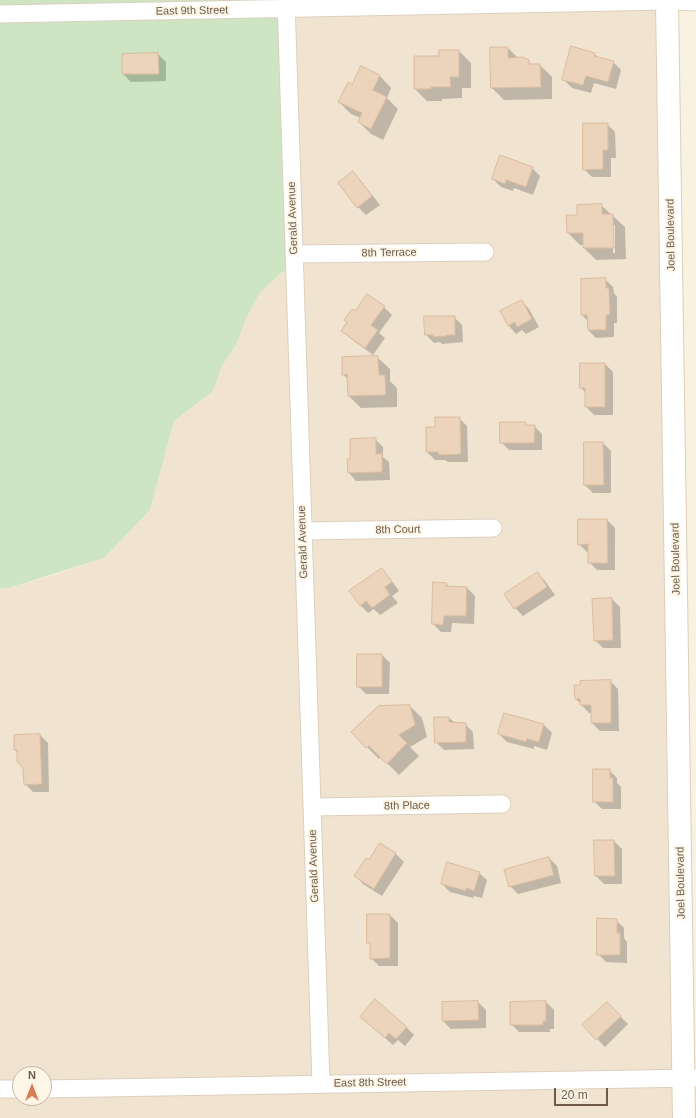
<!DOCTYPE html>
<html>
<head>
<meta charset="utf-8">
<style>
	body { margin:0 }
	#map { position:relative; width:696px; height:1118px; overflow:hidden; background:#f9f2e1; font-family:Arial,sans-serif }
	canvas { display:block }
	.north { position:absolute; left:12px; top:1066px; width:40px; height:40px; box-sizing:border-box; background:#fdf6e7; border:1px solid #c3b8a9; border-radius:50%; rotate:0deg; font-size:11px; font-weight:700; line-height:16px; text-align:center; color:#6d5a4b }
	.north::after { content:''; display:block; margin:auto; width:14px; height:18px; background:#d77c53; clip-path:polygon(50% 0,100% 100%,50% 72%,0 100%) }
	.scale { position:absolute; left:554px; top:1088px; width:54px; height:18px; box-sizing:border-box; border:2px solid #6d5a4b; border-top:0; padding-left:5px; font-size:12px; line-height:14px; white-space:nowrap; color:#6d5a4b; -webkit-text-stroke:3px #fdf6e7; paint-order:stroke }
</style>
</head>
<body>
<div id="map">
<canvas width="696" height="1118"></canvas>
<div class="north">N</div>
<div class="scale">20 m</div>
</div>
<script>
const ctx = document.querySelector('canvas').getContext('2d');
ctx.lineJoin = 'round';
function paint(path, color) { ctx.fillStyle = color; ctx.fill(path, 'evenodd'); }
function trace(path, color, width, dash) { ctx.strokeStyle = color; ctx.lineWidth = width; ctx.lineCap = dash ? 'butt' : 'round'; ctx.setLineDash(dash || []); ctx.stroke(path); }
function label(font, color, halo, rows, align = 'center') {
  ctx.font = font + ' Arial,sans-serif'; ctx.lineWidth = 4; ctx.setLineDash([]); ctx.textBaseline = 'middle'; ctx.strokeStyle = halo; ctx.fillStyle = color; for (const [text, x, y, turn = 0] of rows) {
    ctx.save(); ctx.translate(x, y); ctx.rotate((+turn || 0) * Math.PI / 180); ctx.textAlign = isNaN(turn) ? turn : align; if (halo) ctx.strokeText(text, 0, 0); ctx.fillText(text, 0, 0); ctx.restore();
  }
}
paint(new Path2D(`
	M 287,0 L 659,0 L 675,1118 L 0,1118 L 0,589 L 9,588 L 60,573 L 104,558 L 150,510 L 174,421 L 213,391 L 222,366 L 236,345 L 246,319 L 260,292 L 296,260 ZM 20,1074 L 44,1074 L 44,1098 L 20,1098 Z`), '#f0e4d1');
paint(new Path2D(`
	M 0,0 L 287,0 L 296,260 L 260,292 L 246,319 L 236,345 L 222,366 L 213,391 L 174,421 L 150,510 L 104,558 L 9,588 L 0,589 Z`), '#cde5c2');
paint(new Path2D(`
	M 508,48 L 519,59 L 528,61 L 532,65 L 540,65 L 552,77 L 552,99 L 504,100 L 492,88 Z
	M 459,51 L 471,63 L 471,88 L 462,88 L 462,98 L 442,99 L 442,101 L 427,101 L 415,89 L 415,57 L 440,57 Z
	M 594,53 L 598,58 L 613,62 L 621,70 L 616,89 L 594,83 L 591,93 L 572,88 L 564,80 Z
	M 158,54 L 166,62 L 166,81 L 131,82 L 123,74 L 123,55 Z
	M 361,67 L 380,76 L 391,88 L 387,98 L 398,109 L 383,140 L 371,134 L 359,122 L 361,118 L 351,114 L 339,102 L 353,85 Z
	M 607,124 L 615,132 L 616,158 L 611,158 L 611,177 L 592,177 L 584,169 Z
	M 532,168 L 540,176 L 533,195 L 514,188 L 513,191 L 501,187 L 493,179 Z
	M 353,173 L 361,181 L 380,205 L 366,215 L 358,207 Z
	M 601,205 L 625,227 L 626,259 L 596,260 L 584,248 L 584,245 L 580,245 L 568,233 ZM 613,224 L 615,226 L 615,253 L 613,253 Z
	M 605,279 L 613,287 L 614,293 L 617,297 L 617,323 L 614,323 L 614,337 L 596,338 L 588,330 L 588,321 L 582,315 Z
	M 522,301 L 529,309 L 539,327 L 526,334 L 522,330 L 516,334 L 509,326 Z
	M 384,307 L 392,315 L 379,333 L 385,338 L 373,355 L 350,338 L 342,331 L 355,312 Z
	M 454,317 L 462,325 L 463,342 L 442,344 L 440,342 L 434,343 L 426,335 Z
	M 378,358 L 390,369 L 390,381 L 397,388 L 397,407 L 361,408 L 349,396 L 348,380 L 343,374 Z
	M 605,364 L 613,372 L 613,415 L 594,415 L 586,407 L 586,393 L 581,388 Z
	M 459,418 L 467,426 L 468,462 L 448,462 L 445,460 L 435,460 L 427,452 L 436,428 Z
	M 525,423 L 528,426 L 534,426 L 542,434 L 542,450 L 509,450 L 501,442 Z
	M 375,439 L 383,447 L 383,457 L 389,462 L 390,480 L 356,481 L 349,473 L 352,460 Z
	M 603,443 L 611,451 L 611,493 L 593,493 L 585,485 Z
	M 579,520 L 607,520 L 615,528 L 615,570 L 597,570 L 589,562 L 589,552 L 587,552 L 579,544 Z
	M 381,569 L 389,577 L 399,591 L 392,596 L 398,603 L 380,615 L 374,609 L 368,613 L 360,605 Z
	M 537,573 L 545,581 L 555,595 L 523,616 L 515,608 Z
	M 446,584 L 450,587 L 467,588 L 475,596 L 474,624 L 452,623 L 451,632 L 441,632 L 433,624 Z
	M 612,599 L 620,607 L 621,648 L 603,648 L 595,640 Z
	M 382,655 L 390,663 L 389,694 L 366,694 L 358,686 Z
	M 610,681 L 618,689 L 619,731 L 600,731 L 592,723 L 592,713 L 589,713 L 576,699 L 581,686 Z
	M 410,706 L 422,718 L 427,737 L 410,747 L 419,756 L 399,775 L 381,757 L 379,759 L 352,732 Z
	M 505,714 L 544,725 L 552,733 L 547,750 L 534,746 L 534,749 L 507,742 L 499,734 Z
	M 449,718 L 457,724 L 465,724 L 473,732 L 474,749 L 444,750 L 436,742 Z
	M 40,735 L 48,743 L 49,792 L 33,792 L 25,784 L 24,768 L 18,753 L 15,750 L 15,736 Z
	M 609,770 L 617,778 L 617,783 L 621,787 L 621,809 L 602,809 L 594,801 Z
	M 595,841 L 614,841 L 622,849 L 622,884 L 604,884 L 596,876 Z
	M 380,844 L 396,854 L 404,862 L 382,896 L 363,884 L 356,876 L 369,861 Z
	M 549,858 L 557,866 L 561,883 L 518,894 L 510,886 Z
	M 479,873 L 487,880 L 482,898 L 474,896 L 473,898 L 450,892 L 442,884 Z
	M 390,915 L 398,923 L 398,966 L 379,966 L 371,958 L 371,946 L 368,942 Z
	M 616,920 L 624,928 L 624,938 L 627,942 L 627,963 L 606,962 L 598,954 Z
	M 478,1002 L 486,1010 L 486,1028 L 451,1029 L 443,1021 Z
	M 546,1002 L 554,1010 L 554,1029 L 550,1029 L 550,1032 L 519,1032 L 511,1024 Z
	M 607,1003 L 628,1024 L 605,1047 L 584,1025 Z
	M 369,1024 L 406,1027 L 414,1035 L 405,1046 L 398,1040 L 393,1045 Z`), '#0003');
const building = new Path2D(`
	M 571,46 L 595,53 L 594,56 L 614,61 L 608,82 L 586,76 L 583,85 L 562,80 Z
	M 490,47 L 508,47 L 508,58 L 523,57 L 529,60 L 529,64 L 540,64 L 541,87 L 491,88 Z
	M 439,50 L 459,50 L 459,77 L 450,77 L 451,87 L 431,87 L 431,89 L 414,89 L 414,56 L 439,56 Z
	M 158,53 L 159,74 L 122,74 L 122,54 Z
	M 361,66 L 380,75 L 373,90 L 387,97 L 371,129 L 358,122 L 362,113 L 338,102 L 348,82 L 352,84 Z
	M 583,123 L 608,123 L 608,150 L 603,150 L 603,169 L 583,170 Z
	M 500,155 L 533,167 L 526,187 L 506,180 L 505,184 L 492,179 Z
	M 353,171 L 372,196 L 357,208 L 338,183 Z
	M 602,204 L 602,214 L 613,214 L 614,248 L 583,248 L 583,233 L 567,233 L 566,215 L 577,215 L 577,205 Z
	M 606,278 L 606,288 L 609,288 L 610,315 L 606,315 L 606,330 L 588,330 L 587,315 L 581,315 L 581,279 Z
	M 367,294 L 385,306 L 371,325 L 378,330 L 365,348 L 341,331 L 347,322 L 344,320 L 352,309 L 355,311 Z
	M 522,300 L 532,319 L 517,327 L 515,322 L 508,326 L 500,311 Z
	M 424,316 L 455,316 L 455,335 L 447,335 L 447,336 L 433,337 L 433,335 L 425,335 Z
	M 378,356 L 379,375 L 385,375 L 386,395 L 348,396 L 347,374 L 342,375 L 342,357 Z
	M 580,363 L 605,363 L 605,407 L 585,407 L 585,388 L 580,388 Z
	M 435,417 L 460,417 L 461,454 L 439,455 L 438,452 L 426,452 L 426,427 L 435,427 Z
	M 500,422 L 526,422 L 526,425 L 535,425 L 534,443 L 500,443 Z
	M 376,438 L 376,454 L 382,453 L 382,472 L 348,473 L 347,459 L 350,459 L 350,439 Z
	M 584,442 L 603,442 L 604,485 L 584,485 Z
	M 578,519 L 607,519 L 608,563 L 588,563 L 588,544 L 578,545 Z
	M 382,568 L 392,582 L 385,587 L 390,595 L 372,608 L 366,601 L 360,606 L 349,591 Z
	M 538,572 L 547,587 L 514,609 L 504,594 Z
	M 433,582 L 447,583 L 446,586 L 467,587 L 466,616 L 444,616 L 443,625 L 432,624 Z
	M 612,598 L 613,640 L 594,641 L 592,599 Z
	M 357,654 L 382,654 L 382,687 L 357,687 Z
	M 611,680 L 611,723 L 591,723 L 591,705 L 580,705 L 580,699 L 575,699 L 574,685 L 580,685 L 580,681 Z
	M 410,705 L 415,725 L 399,735 L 407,743 L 387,764 L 369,746 L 366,748 L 351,732 L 378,706 Z
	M 504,713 L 544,724 L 539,742 L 527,739 L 526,742 L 498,734 Z
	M 434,717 L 449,717 L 449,722 L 466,723 L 466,742 L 435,743 Z
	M 40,734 L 42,784 L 24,785 L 23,768 L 17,762 L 17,750 L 14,750 L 14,735 Z
	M 593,769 L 610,769 L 610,778 L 613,778 L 613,802 L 593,802 Z
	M 594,840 L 614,840 L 615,876 L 595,876 Z
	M 380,843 L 396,853 L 374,889 L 354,876 L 366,858 L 369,859 Z
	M 549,857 L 554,875 L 509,887 L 504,870 Z
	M 447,862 L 480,872 L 474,891 L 466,888 L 466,891 L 441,884 Z
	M 367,914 L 390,914 L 390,958 L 370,959 L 370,943 L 367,943 Z
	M 597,918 L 617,919 L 617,933 L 620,933 L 620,955 L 597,955 Z
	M 375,999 L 407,1027 L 396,1039 L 389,1033 L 385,1038 L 360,1017 Z
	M 478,1001 L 479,1020 L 442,1021 L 442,1002 Z
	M 546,1001 L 546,1021 L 543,1021 L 543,1025 L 510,1025 L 510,1002 Z
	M 607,1002 L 621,1016 L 596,1040 L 582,1025 Z`);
paint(building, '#ebd3bc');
trace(building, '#dcbc9e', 1);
const street = new Path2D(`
	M 286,0 L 321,1084
	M 0,14 L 667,1 L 696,2
	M 294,254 L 485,252
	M 303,531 L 493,528
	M 312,807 L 502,804
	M 0,1089 L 20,1089
	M 44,1089 L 696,1078`);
const secondary = new Path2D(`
	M 667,0 L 684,1118`);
trace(street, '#dccfbe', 19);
trace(secondary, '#ddceba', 24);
trace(street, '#fff', 17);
trace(secondary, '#fff', 22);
label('11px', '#6d5a4b', '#fdf6e7', [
	["East 9th Street",192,11,-1],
	["Gerald Avenue",293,218,-92],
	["Joel Boulevard",671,235,-91],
	["8th Terrace",389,253,-1],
	["8th Court",398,530,-1],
	["Gerald Avenue",303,542,-92],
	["Joel Boulevard",676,559,-91],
	["8th Place",407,806,-1],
	["Gerald Avenue",314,866,-92],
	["Joel Boulevard",681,883,-91],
	["East 8th Street",370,1083,-1]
]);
</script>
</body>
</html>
